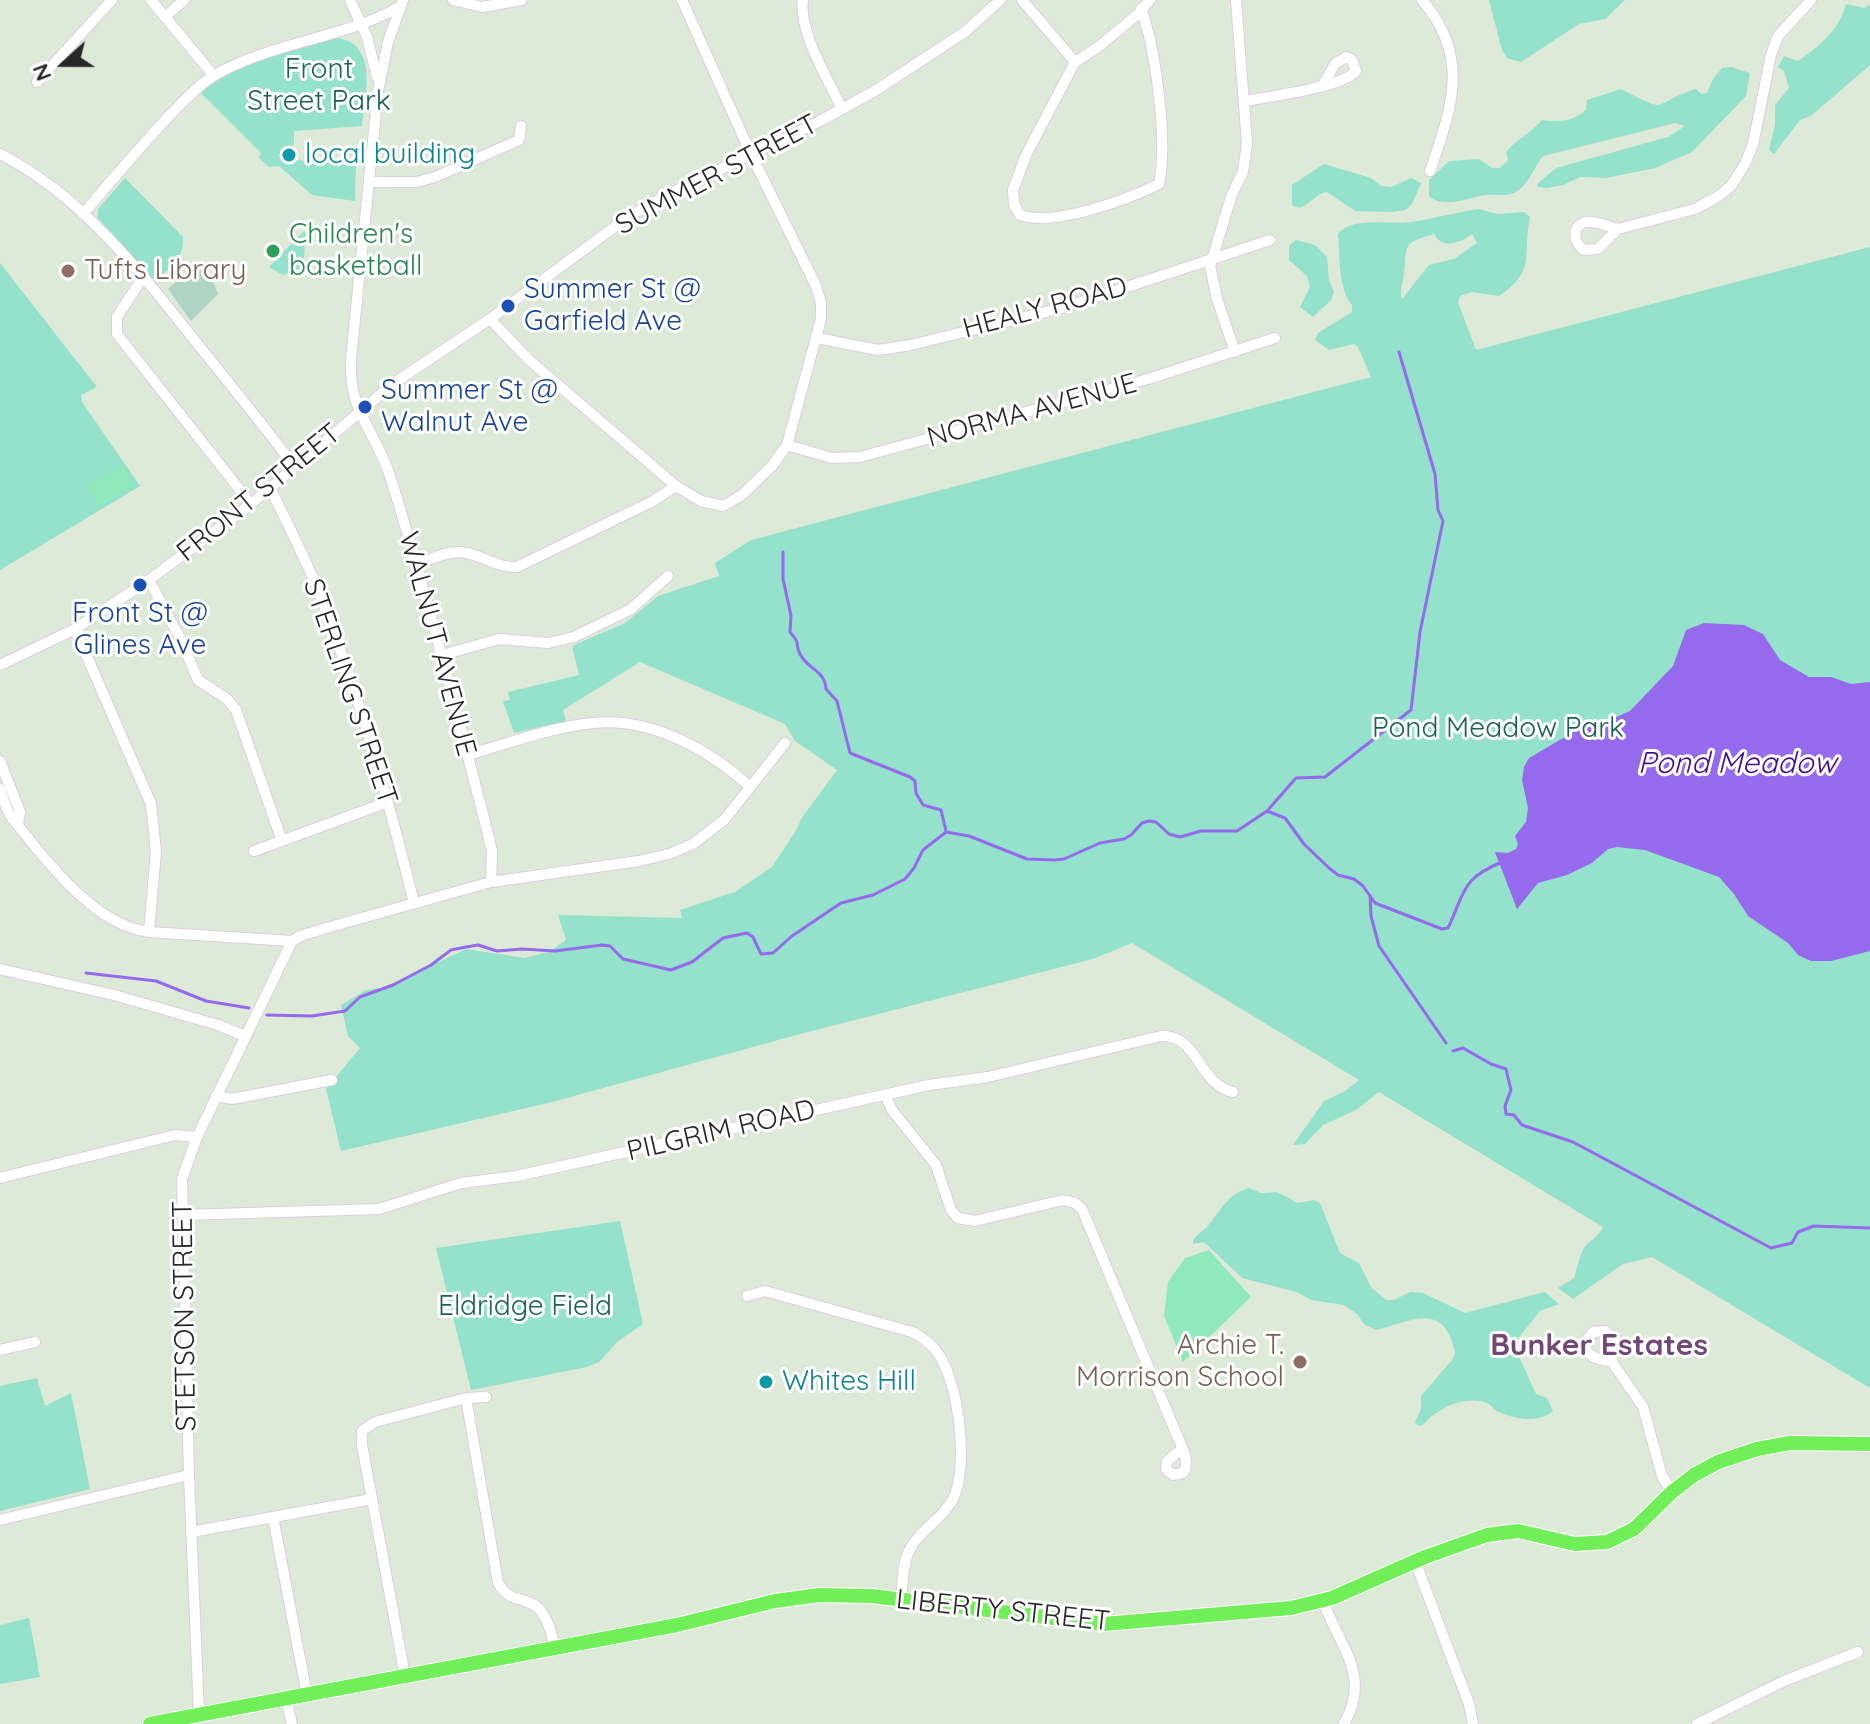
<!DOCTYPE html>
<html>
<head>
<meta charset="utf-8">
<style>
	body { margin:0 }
	#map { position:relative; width:1870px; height:1724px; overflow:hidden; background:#deead8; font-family:Quicksand,sans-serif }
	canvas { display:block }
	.north { position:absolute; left:24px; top:24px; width:80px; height:80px; -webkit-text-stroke:6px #fff; paint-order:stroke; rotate:249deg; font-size:22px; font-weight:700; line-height:32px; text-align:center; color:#272727 }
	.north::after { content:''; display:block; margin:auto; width:28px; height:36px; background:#272727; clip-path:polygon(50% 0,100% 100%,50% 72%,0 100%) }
</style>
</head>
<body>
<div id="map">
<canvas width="1870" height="1724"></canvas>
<div class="north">N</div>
</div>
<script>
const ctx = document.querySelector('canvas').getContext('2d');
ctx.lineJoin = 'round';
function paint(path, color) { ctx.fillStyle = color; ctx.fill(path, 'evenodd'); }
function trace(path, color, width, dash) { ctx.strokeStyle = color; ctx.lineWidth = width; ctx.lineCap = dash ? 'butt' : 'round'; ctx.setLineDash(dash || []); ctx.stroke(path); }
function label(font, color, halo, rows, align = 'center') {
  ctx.font = font + ' Quicksand,sans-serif'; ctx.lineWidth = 6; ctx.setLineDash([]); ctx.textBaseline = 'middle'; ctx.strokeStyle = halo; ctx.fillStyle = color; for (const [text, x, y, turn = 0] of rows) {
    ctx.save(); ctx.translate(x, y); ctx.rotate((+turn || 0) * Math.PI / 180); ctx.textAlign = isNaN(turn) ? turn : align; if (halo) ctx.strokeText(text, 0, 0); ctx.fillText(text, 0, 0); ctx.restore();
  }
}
paint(new Path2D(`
	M 1489,0 L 1625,0 L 1605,19 L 1579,24 L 1521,62 L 1507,58 L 1502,50 Z
	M 1846,4 L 1864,8 L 1870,5 L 1870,65 L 1811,116 L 1800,120 L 1774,154 L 1769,150 L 1775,125 L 1775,105 L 1789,88 L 1784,71 L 1778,67 L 1784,56 L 1798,61 C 1820,46 1839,30 1846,4 Z
	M 338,38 C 379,44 365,97 362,126 L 294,131 L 294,145 L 288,147 L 282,154 L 288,160 L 294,157 L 298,160 L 356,166 L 355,201 L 312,195 L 279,166 L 269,167 L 259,158 L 261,153 L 201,93 C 221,68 305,44 338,38 Z
	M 1731,67 L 1750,73 L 1746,96 L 1692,152 L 1655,168 L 1606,178 L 1580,177 L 1563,185 L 1547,188 L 1538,187 L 1537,184 L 1556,168 L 1668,137 L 1685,126 L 1675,123 L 1543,156 C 1535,166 1528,185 1516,192 C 1507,197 1495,194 1485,195 C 1468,198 1443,209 1429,196 L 1429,180 L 1449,161 L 1479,159 L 1492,168 L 1500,168 L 1508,160 L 1506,152 C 1517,139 1531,133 1542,120 C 1559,122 1572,122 1586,110 L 1587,100 L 1621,89 C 1673,116 1649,103 1696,89 L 1701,94 L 1707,93 L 1713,79 L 1722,68 Z
	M 1324,164 L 1371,178 L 1381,186 L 1391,187 L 1411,178 L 1421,183 L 1412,204 L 1406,210 L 1392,212 L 1355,211 L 1327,192 C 1316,193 1310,205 1299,208 L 1292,205 L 1292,185 Z
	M 125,178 L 183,237 C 185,255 171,272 154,278 L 149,276 L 97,217 L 98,209 Z
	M 1479,209 L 1497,214 L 1524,212 L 1530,217 C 1522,255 1537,271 1499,296 L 1472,292 L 1460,296 L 1458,302 L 1476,350 L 1870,247 L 1870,1388 L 1652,1257 L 1623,1264 L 1573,1299 L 1558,1288 L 1574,1278 C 1577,1270 1578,1260 1582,1252 C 1586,1241 1599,1238 1603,1227 L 1379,1092 L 1356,1110 L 1323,1125 L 1305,1144 L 1293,1145 L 1324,1101 L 1345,1091 L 1359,1080 L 1132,943 L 1093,959 L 804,1033 L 552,1102 L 341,1151 L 326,1089 L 360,1048 L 348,1036 L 341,1005 L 366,990 L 386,987 L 466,949 L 524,958 L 549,952 L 566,940 L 558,915 L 682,918 L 680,910 L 735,892 L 772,867 L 797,829 L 801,819 L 837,770 L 795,741 L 785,724 L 640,662 L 563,710 L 566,721 L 514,733 L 503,701 L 510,700 L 508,692 L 579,675 L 572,646 L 625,623 L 658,596 L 719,576 L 715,563 L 751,540 L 1371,377 L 1358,347 L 1354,344 L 1329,350 L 1315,340 L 1318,333 L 1352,312 L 1352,305 C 1338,289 1340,255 1338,234 C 1352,216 1390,225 1411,222 C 1433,219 1456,212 1479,209 ZM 1434,234 C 1442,250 1461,243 1472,234 L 1477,243 L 1454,259 L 1429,265 L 1402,299 C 1399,290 1403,284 1404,274 C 1408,245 1400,244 1434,234 Z
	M 304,231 L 306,234 L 303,267 L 283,275 L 269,267 Z
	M 1296,240 L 1315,245 L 1327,257 L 1329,280 L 1334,292 L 1331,300 L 1313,317 L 1300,307 L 1310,287 L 1307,276 L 1289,260 L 1289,246 Z
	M 0,263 L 97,387 L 81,395 L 82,402 L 140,486 L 0,570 Z
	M 1249,1188 L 1261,1193 L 1277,1192 L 1298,1203 L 1314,1200 L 1320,1203 L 1340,1253 L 1359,1263 L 1371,1287 L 1386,1300 L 1394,1300 L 1410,1292 L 1423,1293 L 1465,1313 L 1545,1292 L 1559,1304 L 1540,1311 L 1516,1341 L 1516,1350 L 1536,1394 L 1547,1398 L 1553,1411 C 1540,1423 1515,1420 1499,1412 C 1494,1410 1490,1403 1484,1402 C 1461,1396 1435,1410 1422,1426 L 1417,1425 L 1415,1422 L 1421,1409 L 1421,1396 L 1452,1360 L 1455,1353 C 1444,1300 1413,1321 1376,1330 L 1364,1324 L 1357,1314 L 1344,1305 L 1311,1300 L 1297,1292 L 1242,1278 L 1204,1242 L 1193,1244 L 1193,1240 C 1199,1233 1206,1229 1211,1222 C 1223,1206 1230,1193 1249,1188 Z
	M 620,1221 L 643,1324 L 617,1342 L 599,1362 L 587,1367 L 471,1390 L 436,1248 Z
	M 37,1378 L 45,1406 L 71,1393 L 90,1489 L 0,1511 L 0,1386 Z
	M 29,1618 L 40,1677 L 0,1684 L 0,1625 Z`), '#94e1cc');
paint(new Path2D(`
	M 196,265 L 214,284 L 218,294 L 191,321 L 168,289 Z`), '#afd3c4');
paint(new Path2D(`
	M 123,464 L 135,486 L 99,507 L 87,485 Z
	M 1209,1250 L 1251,1297 L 1183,1362 L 1164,1316 L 1168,1282 L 1185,1258 Z`), '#8fe9bb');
paint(new Path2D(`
	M 1704,623 L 1744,625 L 1763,634 L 1780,660 L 1809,677 L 1831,677 L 1851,684 L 1870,682 L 1870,951 L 1831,961 L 1811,961 L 1798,955 L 1788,943 L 1748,916 L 1734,894 L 1719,877 L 1645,850 L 1617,847 L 1608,849 L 1592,863 L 1567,875 L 1538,883 L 1517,909 L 1495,852 L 1508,853 L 1516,849 L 1518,844 L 1515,836 L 1526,822 L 1528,808 L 1522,780 L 1524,767 L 1529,758 L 1582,727 L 1605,722 L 1630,711 L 1673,666 L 1686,630 Z`), '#956aed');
trace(new Path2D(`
	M 783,552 L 783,579 L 791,616 L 790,632 C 802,646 794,642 800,654 C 807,669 825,670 826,689 L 837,701 L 850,753 L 910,777 L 915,781 L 916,793 L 923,805 L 941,810 L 946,831
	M 1268,810 L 1296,778 L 1325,777 L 1411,710 L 1420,632 L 1443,521 L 1438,510 L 1435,474 L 1399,352
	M 1370,896 L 1371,916 L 1379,946 L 1446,1043
	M 86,973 L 156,981 L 206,1001 L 249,1008
	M 267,1015 L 312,1016 L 345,1011 L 360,997 L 393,985 L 431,965 L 451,950 L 466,947 L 478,945 L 497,951 L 522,949 L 555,951 L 602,945 L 610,946 L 623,959 L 671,970 L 692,962 L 723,938 L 747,933 L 753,937 L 761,954 L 773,953 L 792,936 L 841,903 L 873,895 L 905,879 L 914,868 L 923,850 L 946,832 L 969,836 L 1027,859 L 1055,860 L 1064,859 L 1100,843 L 1124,839 L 1131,835 L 1142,823 L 1149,821 L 1156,822 L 1169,834 L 1180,837 L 1201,831 L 1237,831 L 1267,811 L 1285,818 L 1304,844 L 1329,868 L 1338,875 L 1354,879 L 1363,886 L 1375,903 L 1442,929 L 1448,928 C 1465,893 1460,879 1502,862
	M 1453,1051 L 1463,1048 L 1491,1064 L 1506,1069 L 1511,1090 L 1505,1106 L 1506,1114 L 1514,1115 L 1522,1125 L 1573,1142 L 1771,1248 L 1792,1243 L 1798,1232 L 1814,1226 L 1870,1228`), '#956aed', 3);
const minor = new Path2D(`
	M 151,0 L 214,76
	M 350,0 L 367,37 L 377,77
	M 403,0 L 388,42 L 378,91 L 351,359 C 348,413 376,430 391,479 C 426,592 455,707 485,822 L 492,851 L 491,882
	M 453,0 L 482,7 L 522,0
	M 803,0 C 798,31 829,81 842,109
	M 1022,0 L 1075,62
	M 1422,0 C 1471,57 1452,107 1430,171
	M 1141,9 C 1156,49 1168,143 1159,184 C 1126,200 1054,227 1020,215 L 1014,204 L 1013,190 L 1026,155 L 1075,62 L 1097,48 L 1138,14 L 1150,0
	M 166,16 L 184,0
	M 37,82 L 112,0
	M 1245,101 C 1268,97 1344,87 1356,71 L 1352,60 L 1346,57 L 1335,64 L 1323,85
	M 0,154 C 80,194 142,274 196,342 C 230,384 263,425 295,467
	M 369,182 L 417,182 L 435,177 L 519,140 L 521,126
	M 83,214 C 111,181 139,148 169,116 C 183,102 197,86 215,75 C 272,42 342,39 399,7
	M 1618,229 C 1609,227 1599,222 1591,222 C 1572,221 1571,240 1584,250 L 1598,249 L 1618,229 L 1695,209 L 1719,196 L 1731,186 L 1745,164 L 1753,144 L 1771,55 L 1778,36 L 1811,0
	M 143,277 L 117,317 L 117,334 L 251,504
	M 490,319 L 529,360 L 676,486 L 701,501 L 723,506 L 742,495 L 772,466 L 787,445 L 821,319 L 821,303 L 816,286 L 751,154 L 682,0
	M 817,338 L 878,350 L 911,345 L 1066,307 L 1270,240
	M 1235,352 L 1217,299 L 1210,266 L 1232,194 L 1243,172 L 1247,144 L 1236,0
	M 787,445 L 832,458 L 860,457 L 1148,379 L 1275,338
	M 270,488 C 287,523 305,557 319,593 C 359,694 388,798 414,903
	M 417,564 C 430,560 446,551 461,552 C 481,554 496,568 517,567 L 653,501 L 676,486
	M 149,580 L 180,638 L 198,680 L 227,699 L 236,710 L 282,841
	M 75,629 L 151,804 L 156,852 L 149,932 L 292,941 L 300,936 L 333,926 L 491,882 L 639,861 L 669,854 L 693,844 L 725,819 L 785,743
	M 442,655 L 499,639 L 548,643 L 574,637 L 631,609 L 668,576
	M 0,665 L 75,629 L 149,580 L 251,504 L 394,383 L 490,319 L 628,217 L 665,196 L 818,122 L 873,92 L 965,32 L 1000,0
	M 468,755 C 509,743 551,727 594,723 C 651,717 710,750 750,787
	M 0,761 L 20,812 L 18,824
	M 0,789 C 3,798 6,810 12,818 C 45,859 93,925 149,932
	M 254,851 L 388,802
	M 0,969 L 114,995 L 218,1025 L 245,1036
	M 885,1095 L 892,1110 L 936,1165 L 951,1210 L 958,1218 L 975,1221 L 1063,1200 L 1075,1203 L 1082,1209 L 1176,1433 C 1181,1445 1191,1462 1183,1473 L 1173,1475 L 1166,1469 L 1167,1461 L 1182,1449
	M 216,1096 L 232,1099 L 332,1080
	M 0,1178 L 175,1135 L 197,1137
	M 182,1215 L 379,1209 L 461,1183 L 517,1176 L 929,1085 L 988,1077 L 1161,1036 C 1198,1034 1199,1085 1233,1092
	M 747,1296 L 765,1291 L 912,1332 C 924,1338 932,1344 939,1355 C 959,1385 969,1467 953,1499 C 942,1520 919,1530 909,1551 C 902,1565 903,1584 901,1600
	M 0,1350 L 35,1342
	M 1612,1362 C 1599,1359 1585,1358 1585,1342 L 1593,1332 L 1605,1331 L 1613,1339 L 1612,1362 L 1643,1407 L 1662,1476 L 1672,1492
	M 466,1398 L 498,1583 C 510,1603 520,1596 536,1606 C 547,1614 552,1635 555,1648
	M 273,1517 L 307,1695
	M 0,1520 L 189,1475
	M 191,1532 L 372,1499
	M 1415,1561 L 1469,1704 L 1473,1724
	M 1323,1601 C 1339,1646 1372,1675 1344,1724
	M 405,1676 L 362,1445 L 362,1431 L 375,1422 L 466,1398 L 486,1397
	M 286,1698 L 292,1724
	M 199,1714 L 189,1475 L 182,1179 L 197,1137 L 292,941
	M 1697,1724 L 1784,1681 L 1858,1652`);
const major = new Path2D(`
	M 150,1724 L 677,1625 L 775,1601 L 819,1595 L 871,1596 L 1104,1624 L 1291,1608 L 1332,1598 L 1425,1557 L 1487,1535 L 1518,1531 L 1575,1544 L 1607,1542 L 1634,1529 L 1672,1492 L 1694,1475 L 1718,1462 L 1757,1449 L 1790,1443 L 1870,1444`);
trace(minor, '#decde0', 12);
trace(major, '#fff', 16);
trace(minor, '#fff', 10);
trace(major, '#71ef58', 14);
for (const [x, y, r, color] of [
	[289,155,8,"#0f9aa8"],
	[273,251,8,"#2e9e5b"],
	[68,271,8,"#8d6e63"],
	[508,306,8,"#1a4fb4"],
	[365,407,8,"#1a4fb4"],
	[140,585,8,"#1a4fb4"],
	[1300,1362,8,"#8d6e63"],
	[766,1382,8,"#0f9aa8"]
]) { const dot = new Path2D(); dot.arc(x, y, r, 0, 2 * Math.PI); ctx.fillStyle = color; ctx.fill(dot); trace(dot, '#fff', 3); }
label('28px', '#196157', '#fff', [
	["Front",319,70],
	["Street Park",319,102],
	["Pond Meadow Park",1498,729],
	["Eldridge Field",525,1307]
]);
label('28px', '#0d838f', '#fff', [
	["local building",305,155],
	["Whites Hill",782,1382]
], 'left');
label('28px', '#272727', '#fff', [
	["SUMMER STREET",717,175,-28],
	["HEALY ROAD",1045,308,-15],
	["NORMA AVENUE",1032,411,-15],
	["FRONT STREET",259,493,-39],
	["WALNUT AVENUE",437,644,75],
	["STERLING STREET",350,692,71],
	["PILGRIM ROAD",721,1131,-13],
	["STETSON STREET",185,1316,-91],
	["LIBERTY STREET",1003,1611,6]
]);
label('28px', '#27864d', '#fff', [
	["Children's",289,235],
	["basketball",289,267]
], 'left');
label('28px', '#785e54', '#fff', [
	["Tufts Library",84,271],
	["Archie T.",1284,1346,"right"],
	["Morrison School",1284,1378,"right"]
], 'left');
label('28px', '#164399', '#fff', [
	["Summer St @",524,290],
	["Garfield Ave",524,322],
	["Summer St @",381,391],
	["Walnut Ave",381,423],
	["Front St @",140,614,"center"],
	["Glines Ave",140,646,"center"]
], 'left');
label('italic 30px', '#450e94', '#fff', [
	["Pond Meadow",1737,764]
]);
label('bold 30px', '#714876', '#fff', [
	["Bunker Estates",1599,1346]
]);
</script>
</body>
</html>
